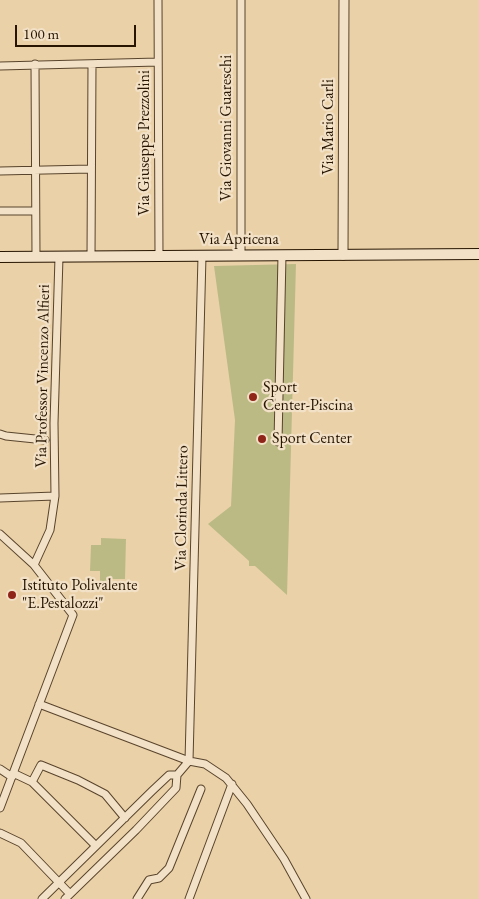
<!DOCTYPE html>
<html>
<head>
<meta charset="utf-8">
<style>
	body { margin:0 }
	#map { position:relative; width:479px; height:899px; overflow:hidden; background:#ebd1a8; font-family:"EB Garamond",serif }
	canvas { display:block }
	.scale { position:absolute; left:15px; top:25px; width:121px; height:22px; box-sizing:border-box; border:2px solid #271502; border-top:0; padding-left:6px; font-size:15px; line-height:18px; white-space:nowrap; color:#271502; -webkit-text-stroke:4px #f2e1c6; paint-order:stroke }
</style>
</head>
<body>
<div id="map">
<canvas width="479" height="899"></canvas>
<div class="scale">100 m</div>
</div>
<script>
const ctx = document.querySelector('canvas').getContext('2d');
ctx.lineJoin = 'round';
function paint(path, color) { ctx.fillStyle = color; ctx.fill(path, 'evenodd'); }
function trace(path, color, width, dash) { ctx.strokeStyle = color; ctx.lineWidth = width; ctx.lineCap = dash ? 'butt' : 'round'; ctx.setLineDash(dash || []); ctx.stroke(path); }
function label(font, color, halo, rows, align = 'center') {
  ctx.font = font + ' "EB Garamond",serif'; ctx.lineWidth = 4.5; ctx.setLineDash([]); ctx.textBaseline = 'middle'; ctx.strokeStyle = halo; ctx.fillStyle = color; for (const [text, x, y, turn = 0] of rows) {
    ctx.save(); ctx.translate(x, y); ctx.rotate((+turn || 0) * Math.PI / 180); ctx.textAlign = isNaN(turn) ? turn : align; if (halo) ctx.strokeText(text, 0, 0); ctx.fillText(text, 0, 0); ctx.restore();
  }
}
paint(new Path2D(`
	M 296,264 L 287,595 L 255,566 L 249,566 L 249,561 L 208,524 L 231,506 L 235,420 L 214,266 Z
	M 101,538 L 126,539 L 125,579 L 107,579 L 106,585 L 100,585 L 100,571 L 90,571 L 91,545 L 101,545 Z`), '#bbba85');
const minor = new Path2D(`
	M 158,0 L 159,256
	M 241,0 L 241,255
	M 35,64 L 36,257
	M 0,66 L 158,62
	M 0,171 L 90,169
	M 0,211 L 34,211
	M 91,257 L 92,64
	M 0,434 L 6,436 L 45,440
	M 278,442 L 282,255
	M 0,498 L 55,496
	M 0,534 L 34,565 L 73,615 L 0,808
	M 34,565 L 50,530 L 55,496 L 54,423 L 59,257
	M 39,704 L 189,761 L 205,764 L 226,778 L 247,804 L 284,859 L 306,899
	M 189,761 L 202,256
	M 0,769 L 12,777
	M 13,773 L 32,782 L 96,846
	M 177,775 L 189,761
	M 32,782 L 41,765 L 78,780 L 105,794 L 125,818
	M 0,833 L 21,843 L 70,894
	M 42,899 L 152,791 L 169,775 L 177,775 L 176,788 L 136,830 L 65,899
	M 137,899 L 149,880 L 159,878 L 169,868 L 201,789
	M 189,899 L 232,784`);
const tertiary = new Path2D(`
	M 343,255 L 344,0`);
const secondary = new Path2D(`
	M 0,257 L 479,254`);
trace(minor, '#58442c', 9);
trace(tertiary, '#58442c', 11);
trace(secondary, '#271502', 12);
trace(minor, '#f2e1c6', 7);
trace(tertiary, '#f2e1c6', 9);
trace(secondary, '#f2e1c6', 10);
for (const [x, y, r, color] of [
	[253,397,5,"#8f2418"],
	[262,439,5,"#8f2418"],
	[12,595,5,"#8f2418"]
]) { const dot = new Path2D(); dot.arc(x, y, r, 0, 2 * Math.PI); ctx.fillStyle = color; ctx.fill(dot); trace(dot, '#f2e1c6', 2); }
label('16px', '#271502', '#f2e1c6', [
	["Via Mario Carli",329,127,-90],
	["Via Giovanni Guareschi",227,128,-90],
	["Via Giuseppe Prezzolini",145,143,-90],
	["Via Apricena",239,240],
	["Via Professor Vincenzo Alfieri",43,376,-89],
	["Via Clorinda Littero",182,508,-89]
]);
label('16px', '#271502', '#f2e1c6', [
	["Sport",263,388],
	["Center-Piscina",263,406],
	["Sport Center",272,439],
	["Istituto Polivalente",22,586],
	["\"E.Pestalozzi\"",22,604]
], 'left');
</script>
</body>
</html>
